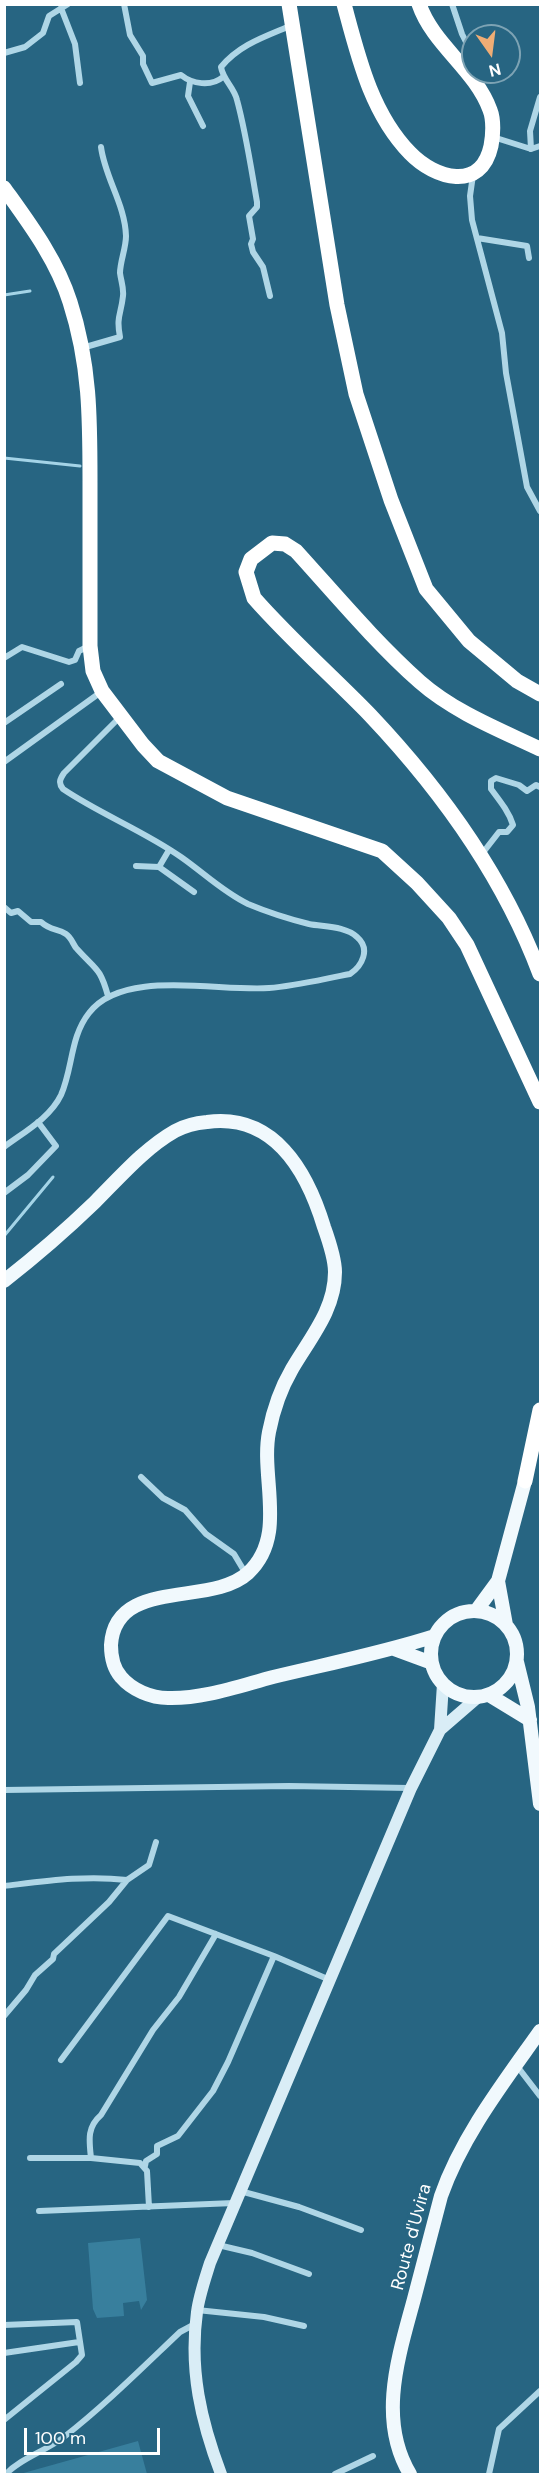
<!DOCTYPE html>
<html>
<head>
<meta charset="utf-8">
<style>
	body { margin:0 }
	#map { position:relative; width:545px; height:2479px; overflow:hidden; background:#276582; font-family:"DM Sans",sans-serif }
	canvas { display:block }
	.frame { position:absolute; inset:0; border:6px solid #fff; pointer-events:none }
	.north { position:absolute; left:461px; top:24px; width:60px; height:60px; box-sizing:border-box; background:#276582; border:2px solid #7da3b4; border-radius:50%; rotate:166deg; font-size:16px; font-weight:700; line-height:24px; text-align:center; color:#fff }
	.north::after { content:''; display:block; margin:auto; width:21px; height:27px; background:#efad75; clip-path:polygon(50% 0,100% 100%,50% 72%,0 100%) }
	.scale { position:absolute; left:24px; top:2428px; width:136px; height:27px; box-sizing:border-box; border:3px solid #fff; border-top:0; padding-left:8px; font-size:18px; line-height:21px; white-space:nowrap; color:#fff; -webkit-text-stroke:4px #276582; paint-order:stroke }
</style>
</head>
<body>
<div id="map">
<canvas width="545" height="2479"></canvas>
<div class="frame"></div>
<div class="north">N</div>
<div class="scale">100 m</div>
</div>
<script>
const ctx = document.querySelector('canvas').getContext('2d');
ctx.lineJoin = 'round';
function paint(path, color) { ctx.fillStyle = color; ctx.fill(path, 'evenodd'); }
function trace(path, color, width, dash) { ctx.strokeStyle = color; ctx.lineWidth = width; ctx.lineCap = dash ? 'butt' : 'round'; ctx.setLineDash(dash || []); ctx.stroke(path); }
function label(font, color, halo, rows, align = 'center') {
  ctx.font = font + ' "DM Sans",sans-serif'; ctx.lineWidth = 6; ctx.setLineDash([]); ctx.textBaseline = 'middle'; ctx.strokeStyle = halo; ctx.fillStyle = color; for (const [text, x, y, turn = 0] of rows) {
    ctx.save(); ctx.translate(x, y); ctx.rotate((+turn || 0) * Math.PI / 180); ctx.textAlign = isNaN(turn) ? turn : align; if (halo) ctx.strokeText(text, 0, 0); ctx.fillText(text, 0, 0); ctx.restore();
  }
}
paint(new Path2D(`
	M 140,2238 L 147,2300 L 141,2310 L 139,2301 L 123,2303 L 124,2316 L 97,2318 L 93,2309 L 88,2243 Z
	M 138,2441 L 147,2474 L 20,2474 Z`), '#387f9d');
trace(new Path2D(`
	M 4,295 L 30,291
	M 4,458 L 80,466
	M 4,1236 L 53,1177`), '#a4d4e7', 3);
trace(new Path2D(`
	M 124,4 L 130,35 L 143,56 L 143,64 L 152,83 L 181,75 C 192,84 211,87 223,77
	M 452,4 L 462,34 L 473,56
	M 61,8 L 75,44 L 80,83
	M 4,53 L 25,47 L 43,33 L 49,16 L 68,4
	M 190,82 L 188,96 L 203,126
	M 493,137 L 531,149 L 540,146
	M 531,149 L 530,131 L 540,97
	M 473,175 L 470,196 L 472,220 L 502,333 L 506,373 L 527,487 L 540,511
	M 477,238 L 527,246 L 529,258
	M 270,296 L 263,267 L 253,252 L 251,244 L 253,239 L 249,216 L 257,207 L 257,202 C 251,168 246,133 237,100 C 234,87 223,80 221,67 C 239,45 264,37 290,26
	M 82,348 L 120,337 C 116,316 121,315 123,296 C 124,288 121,281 120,273 C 120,262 126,248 126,236 C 125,204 105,178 101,147
	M 4,658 L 22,647 L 69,662 L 75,660 L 79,651 L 89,646
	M 4,723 L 61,684
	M 4,762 L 101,692
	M 479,853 L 485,850 L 499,832 L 507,832 L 513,825 C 509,812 500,801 491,789 L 491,781 L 496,778 L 519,785 L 527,791 L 536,785 L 540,787
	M 136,866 L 159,867 L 169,850
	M 159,867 L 194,892
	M 4,907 L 11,913 L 18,911 L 31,922 L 41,922 C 51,931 57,928 66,934 C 72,938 73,945 77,949 C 96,970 100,967 108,996
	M 4,1147 C 24,1132 50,1118 61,1095 C 73,1068 70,1037 89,1013 C 123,968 219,992 269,988 C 296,986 323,979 350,974 C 362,966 371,949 357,937 C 345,926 324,927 309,924 C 289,919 267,912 248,904 C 223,892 204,873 181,857 C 144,831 100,814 63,789 C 58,783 60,779 64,773 L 120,717
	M 4,1193 L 28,1175 L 56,1146 L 38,1122
	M 141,1477 L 163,1498 L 185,1510 L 206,1534 L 234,1554 L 246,1574
	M 4,1790 L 289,1786 L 410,1788
	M 4,1886 C 46,1881 85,1875 127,1880
	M 4,2016 L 26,1990 L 35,1975 L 53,1959 L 54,1954 L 109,1902 L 127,1880 L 149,1865 L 156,1842
	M 61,2060 L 168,1916 L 274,1956 L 330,1980
	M 517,2066 L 540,2096
	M 30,2158 L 91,2158 L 140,2163 L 147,2171 L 149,2207
	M 91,2158 C 89,2140 87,2127 101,2115 L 153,2030 L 179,1997 L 216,1934
	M 145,2166 L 146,2161 L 157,2154 L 157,2146 L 178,2136 L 213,2091 L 228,2062 L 274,1956
	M 240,2191 L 299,2207 L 361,2230
	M 39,2211 L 234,2203
	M 218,2245 L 252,2253 L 309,2274
	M 197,2310 L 264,2317 L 304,2326
	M 4,2325 L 77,2322 L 82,2355 L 76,2362 L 4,2420
	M 4,2353 L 79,2342
	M 6,2474 C 21,2458 46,2451 64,2437 C 105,2405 142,2368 180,2332 L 195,2324
	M 335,2474 L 373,2456
	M 489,2474 L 499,2429 L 540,2391`), '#afd6e6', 6);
trace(new Path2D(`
	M 440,1730 L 477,1698
	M 221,2474 C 201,2421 189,2370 197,2312 C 199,2296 205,2279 210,2263 L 411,1788 L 440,1730 L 443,1684`), '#d9edf6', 12);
trace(new Path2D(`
	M 4,1281 C 36,1256 66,1230 95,1202 C 120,1177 145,1148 175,1131 C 186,1125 196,1123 207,1122 C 274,1113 307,1171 324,1227 C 329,1241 335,1258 335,1272 C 335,1310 310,1338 292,1369 C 281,1388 273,1411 269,1432 C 260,1478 288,1536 248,1573 C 211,1607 115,1577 111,1645 C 111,1656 113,1668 121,1677 C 132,1690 151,1698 168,1698 C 203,1699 239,1686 273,1677 C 327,1664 382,1653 435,1636
	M 498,1581 L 506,1625
	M431 1654a43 43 0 1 1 86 0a43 43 0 1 1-86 0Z
	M 476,1611 L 498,1581 L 525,1481
	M 394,1649 L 432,1663
	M 517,1662 L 528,1707 L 540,1804
	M 489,1695 L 530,1720
	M 410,2474 C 377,2419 399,2355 414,2299 C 423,2264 432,2230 441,2196 C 462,2136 504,2082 540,2031`), '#f1f9fd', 14);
trace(new Path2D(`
	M 289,4 L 337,305 L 356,394 L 391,500 L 426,589 L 469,641 L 517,681 L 540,694
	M 344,4 C 358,56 371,113 410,153 C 435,179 481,192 491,146 C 493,136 494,120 490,110 C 475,69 433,45 419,4
	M 4,188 C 29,223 57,260 70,302 C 91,367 90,424 90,491 C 90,542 90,594 90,646 L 93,671 L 102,691 L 143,745 L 158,761 L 227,798 L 382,851 L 417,883 L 449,918 L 467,945 L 540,1102
	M 540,749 C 500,730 454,712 420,682 C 375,642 336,595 296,551 L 285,544 L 272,543 L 251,559 L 246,572 L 254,598 C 290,639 332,676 370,715 C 440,789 504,878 540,974
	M 525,1481 L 540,1410`), '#fff', 15);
label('18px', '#fff', '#276582', [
	["Route d'Uvira",412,2237,-75]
]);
</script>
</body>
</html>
